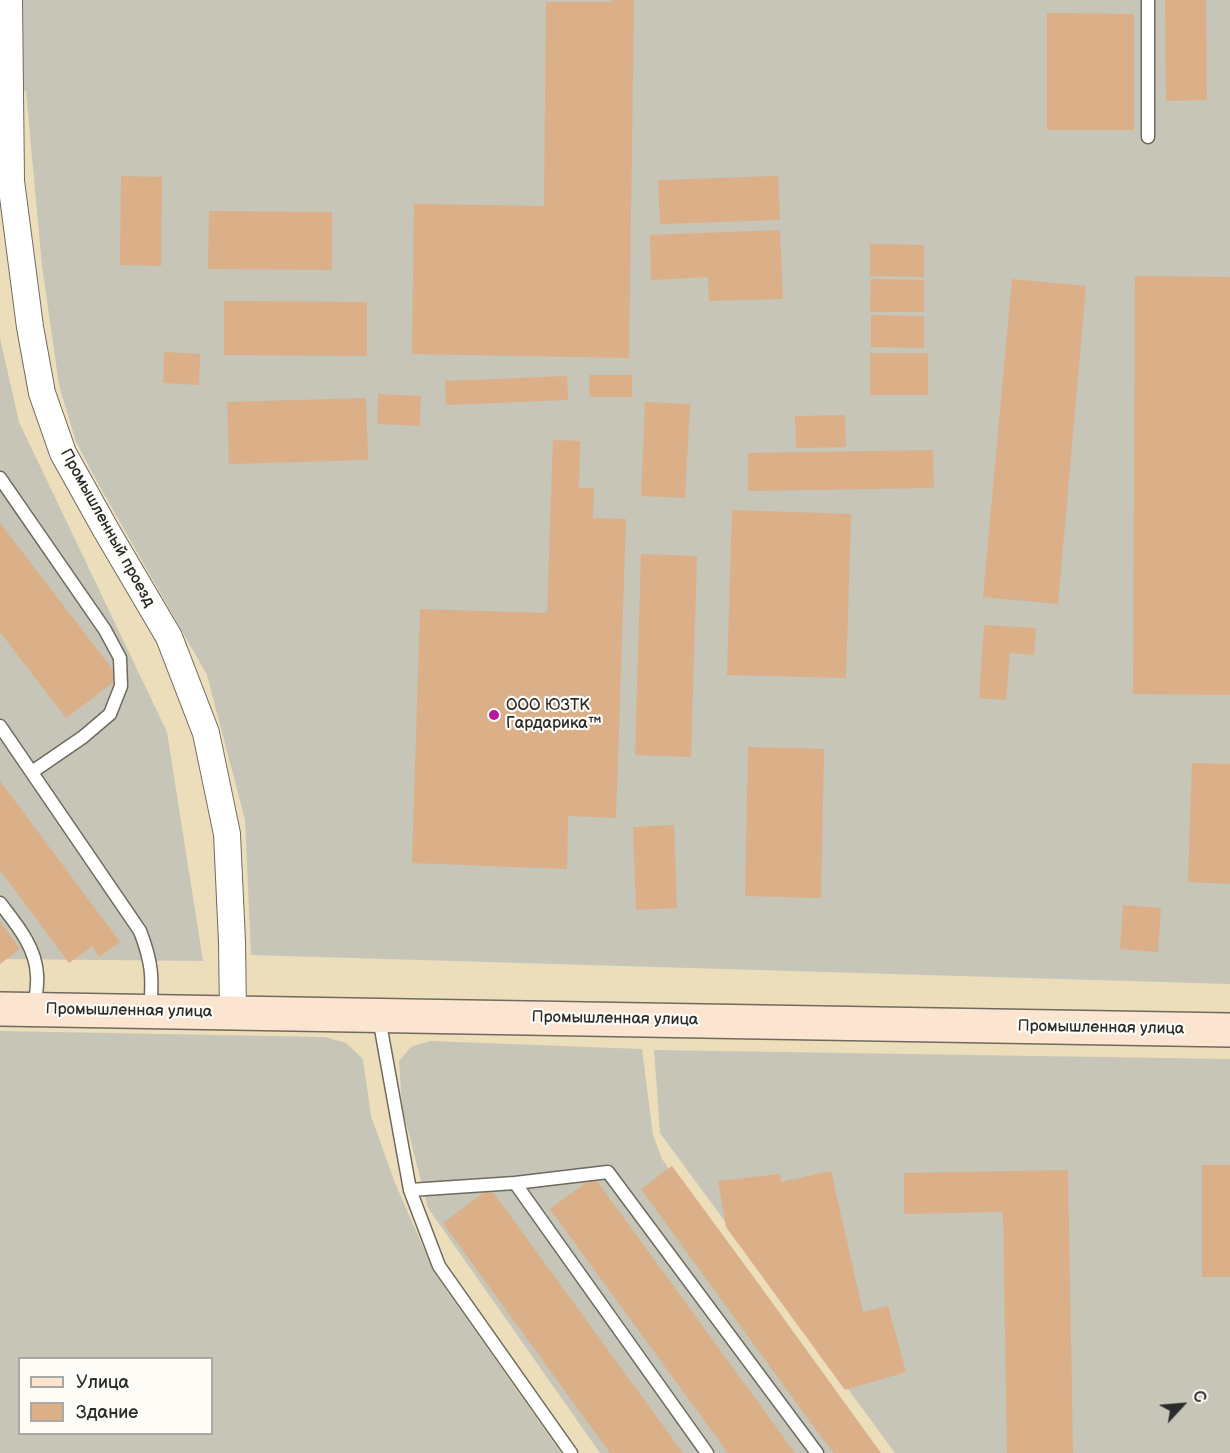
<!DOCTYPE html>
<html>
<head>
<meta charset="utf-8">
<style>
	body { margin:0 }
	#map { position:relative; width:1230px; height:1453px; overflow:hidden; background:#ecdebb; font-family:"Balsamiq Sans",sans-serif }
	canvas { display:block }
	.legend { position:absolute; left:18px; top:1357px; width:195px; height:78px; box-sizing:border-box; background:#fdfcf7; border:2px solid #a9a8a5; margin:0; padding:8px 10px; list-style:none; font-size:18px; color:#2b2b2b }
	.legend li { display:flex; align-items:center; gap:12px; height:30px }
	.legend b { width:30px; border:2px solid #a9a8a5 }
	.north { position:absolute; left:1152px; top:1375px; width:60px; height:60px; -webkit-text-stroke:4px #fdfcf7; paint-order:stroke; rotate:64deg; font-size:16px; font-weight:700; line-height:24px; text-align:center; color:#2b2b2b }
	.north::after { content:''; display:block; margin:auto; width:21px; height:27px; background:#2b2b2b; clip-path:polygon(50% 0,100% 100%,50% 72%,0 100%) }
</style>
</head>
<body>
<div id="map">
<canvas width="1230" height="1453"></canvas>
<ul class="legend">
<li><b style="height:8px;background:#fce5d0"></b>Улица</li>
<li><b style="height:16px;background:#dbaf87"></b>Здание</li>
</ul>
<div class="north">С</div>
</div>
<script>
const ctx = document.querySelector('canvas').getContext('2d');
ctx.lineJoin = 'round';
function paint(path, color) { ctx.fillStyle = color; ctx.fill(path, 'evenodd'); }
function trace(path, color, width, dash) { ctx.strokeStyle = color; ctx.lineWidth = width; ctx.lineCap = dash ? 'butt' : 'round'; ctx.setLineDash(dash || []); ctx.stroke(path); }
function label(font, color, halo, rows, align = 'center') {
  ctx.font = font + ' "Balsamiq Sans",sans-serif'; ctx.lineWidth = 4.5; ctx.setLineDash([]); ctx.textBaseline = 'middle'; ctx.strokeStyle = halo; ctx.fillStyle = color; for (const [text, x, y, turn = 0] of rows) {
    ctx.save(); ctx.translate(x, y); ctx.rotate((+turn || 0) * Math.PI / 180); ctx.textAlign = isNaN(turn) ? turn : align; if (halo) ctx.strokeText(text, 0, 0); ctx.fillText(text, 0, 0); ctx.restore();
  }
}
paint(new Path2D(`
	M 0,0 L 1230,0 L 1230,984 L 251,955 L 245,820 L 207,675 L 100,487 L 76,442 L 59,385 L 42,266 L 26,91 L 0,96 Z
	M 0,338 L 19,422 L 167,732 L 203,961 L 0,959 Z
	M 0,1031 L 325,1037 L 346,1043 L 363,1059 L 371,1116 L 395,1183 L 434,1272 L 561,1453 L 0,1453 ZM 20,1358 L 212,1358 L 212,1434 L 20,1434 Z
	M 430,1041 L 642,1049 L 653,1135 L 662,1159 L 870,1453 L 600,1453 L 428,1208 L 402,1107 L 399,1061 L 411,1047 Z
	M 654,1050 L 1230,1059 L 1230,1453 L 895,1453 L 660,1133 Z`), '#c6c5b8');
paint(new Path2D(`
	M 612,0 L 634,0 L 629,358 L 412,354 L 414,204 L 544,206 L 546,2 L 612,2 Z
	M 1165,0 L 1206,0 L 1207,100 L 1166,101 Z
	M 1047,13 L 1134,14 L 1134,130 L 1047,130 Z
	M 121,176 L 162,177 L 161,266 L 120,265 Z
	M 778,176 L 780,220 L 660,224 L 658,180 Z
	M 209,211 L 332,212 L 332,270 L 208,269 Z
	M 780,230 L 783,299 L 709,301 L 708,277 L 651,280 L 650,235 Z
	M 870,244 L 924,245 L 924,277 L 870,276 Z
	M 1135,276 L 1230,277 L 1230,695 L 1133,694 Z
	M 871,279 L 924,280 L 924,312 L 870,312 Z
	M 1012,279 L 1086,286 L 1058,604 L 983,597 Z
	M 224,301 L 367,302 L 367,356 L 224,355 Z
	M 871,315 L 924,316 L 924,348 L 871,347 Z
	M 164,352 L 200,354 L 199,385 L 163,383 Z
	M 870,353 L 928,353 L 928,395 L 870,395 Z
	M 589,375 L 632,375 L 632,397 L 590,397 Z
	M 567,376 L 568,400 L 446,405 L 445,381 Z
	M 378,394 L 421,396 L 420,426 L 377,424 Z
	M 366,398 L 368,460 L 229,464 L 227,402 Z
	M 645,402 L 690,404 L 685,498 L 641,496 Z
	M 845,415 L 846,447 L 796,448 L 795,416 Z
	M 553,440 L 580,441 L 579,488 L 594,488 L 593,518 L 626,519 L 616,818 L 568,816 L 567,869 L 412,863 L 420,609 L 547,613 Z
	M 933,450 L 934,488 L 748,491 L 748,453 Z
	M 732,510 L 851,514 L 846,678 L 727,675 Z
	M 0,523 L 119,678 L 66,718 L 0,632 Z
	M 641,554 L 697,556 L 691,757 L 635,755 Z
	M 984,625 L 1036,628 L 1034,655 L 1010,653 L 1006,700 L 979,698 Z
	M 748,747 L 824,749 L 821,898 L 745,896 Z
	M 1192,763 L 1230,764 L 1230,884 L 1188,882 Z
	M 0,781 L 120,942 L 99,957 L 92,946 L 69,963 L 0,870 Z
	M 674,825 L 677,908 L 636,910 L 633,827 Z
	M 1123,905 L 1161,908 L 1158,952 L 1120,949 Z
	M 0,922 L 20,949 L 0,964 Z
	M 1202,1165 L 1230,1165 L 1230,1277 L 1202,1277 Z
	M 672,1166 L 758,1283 L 881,1453 L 834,1453 L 811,1423 L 641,1189 Z
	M 1068,1170 L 1073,1453 L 1007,1453 L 1003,1212 L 904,1214 L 904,1173 Z
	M 831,1171 L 863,1312 L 888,1306 L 906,1372 L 845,1390 L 726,1227 L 718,1181 L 780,1174 L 781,1182 Z
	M 594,1177 L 795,1453 L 728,1453 L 550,1209 Z
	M 490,1188 L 683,1453 L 610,1453 L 443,1223 Z`), '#dbaf87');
const lane = new Path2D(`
	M 1148,137 L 1148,0
	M 0,478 L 105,630 L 120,658 L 121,686 L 110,714 L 83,737 L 32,772
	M 0,726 L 140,931 C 152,962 153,977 150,1010
	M 0,903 C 16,924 36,947 37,975 C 38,986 35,997 35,1008
	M 379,1018 L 410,1190 L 439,1266 L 571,1453
	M 410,1190 L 515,1183
	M 707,1453 L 515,1183 L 608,1172 L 817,1453`);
const street = new Path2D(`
	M 9,0 L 11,181 L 30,327 L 42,393 L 63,453 L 106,530 L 169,637 L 206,733 L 227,834 L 232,942 L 233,1013`);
const secondary = new Path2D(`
	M 0,1009 L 1230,1030`);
trace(lane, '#6f6a5d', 15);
trace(street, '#6f6a5d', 28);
trace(secondary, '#6f6a5d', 36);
trace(lane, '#fff', 12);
trace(street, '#fff', 26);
trace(secondary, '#fce5d0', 33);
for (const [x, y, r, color] of [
	[494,715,6,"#b5179e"]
]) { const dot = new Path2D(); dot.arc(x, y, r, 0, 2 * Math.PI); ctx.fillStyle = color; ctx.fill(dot); trace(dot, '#fdfcf7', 2); }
label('16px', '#2b2b2b', '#fdfcf7', [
	["Промышленный проезд",107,528,61],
	["Промышленная улица",129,1011,1],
	["Промышленная улица",615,1019,1],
	["Промышленная улица",1101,1028,1]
]);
label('16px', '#2b2b2b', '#fdfcf7', [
	["ООО ЮЗТК",506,706],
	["Гардарика™",506,724]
], 'left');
</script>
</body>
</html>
